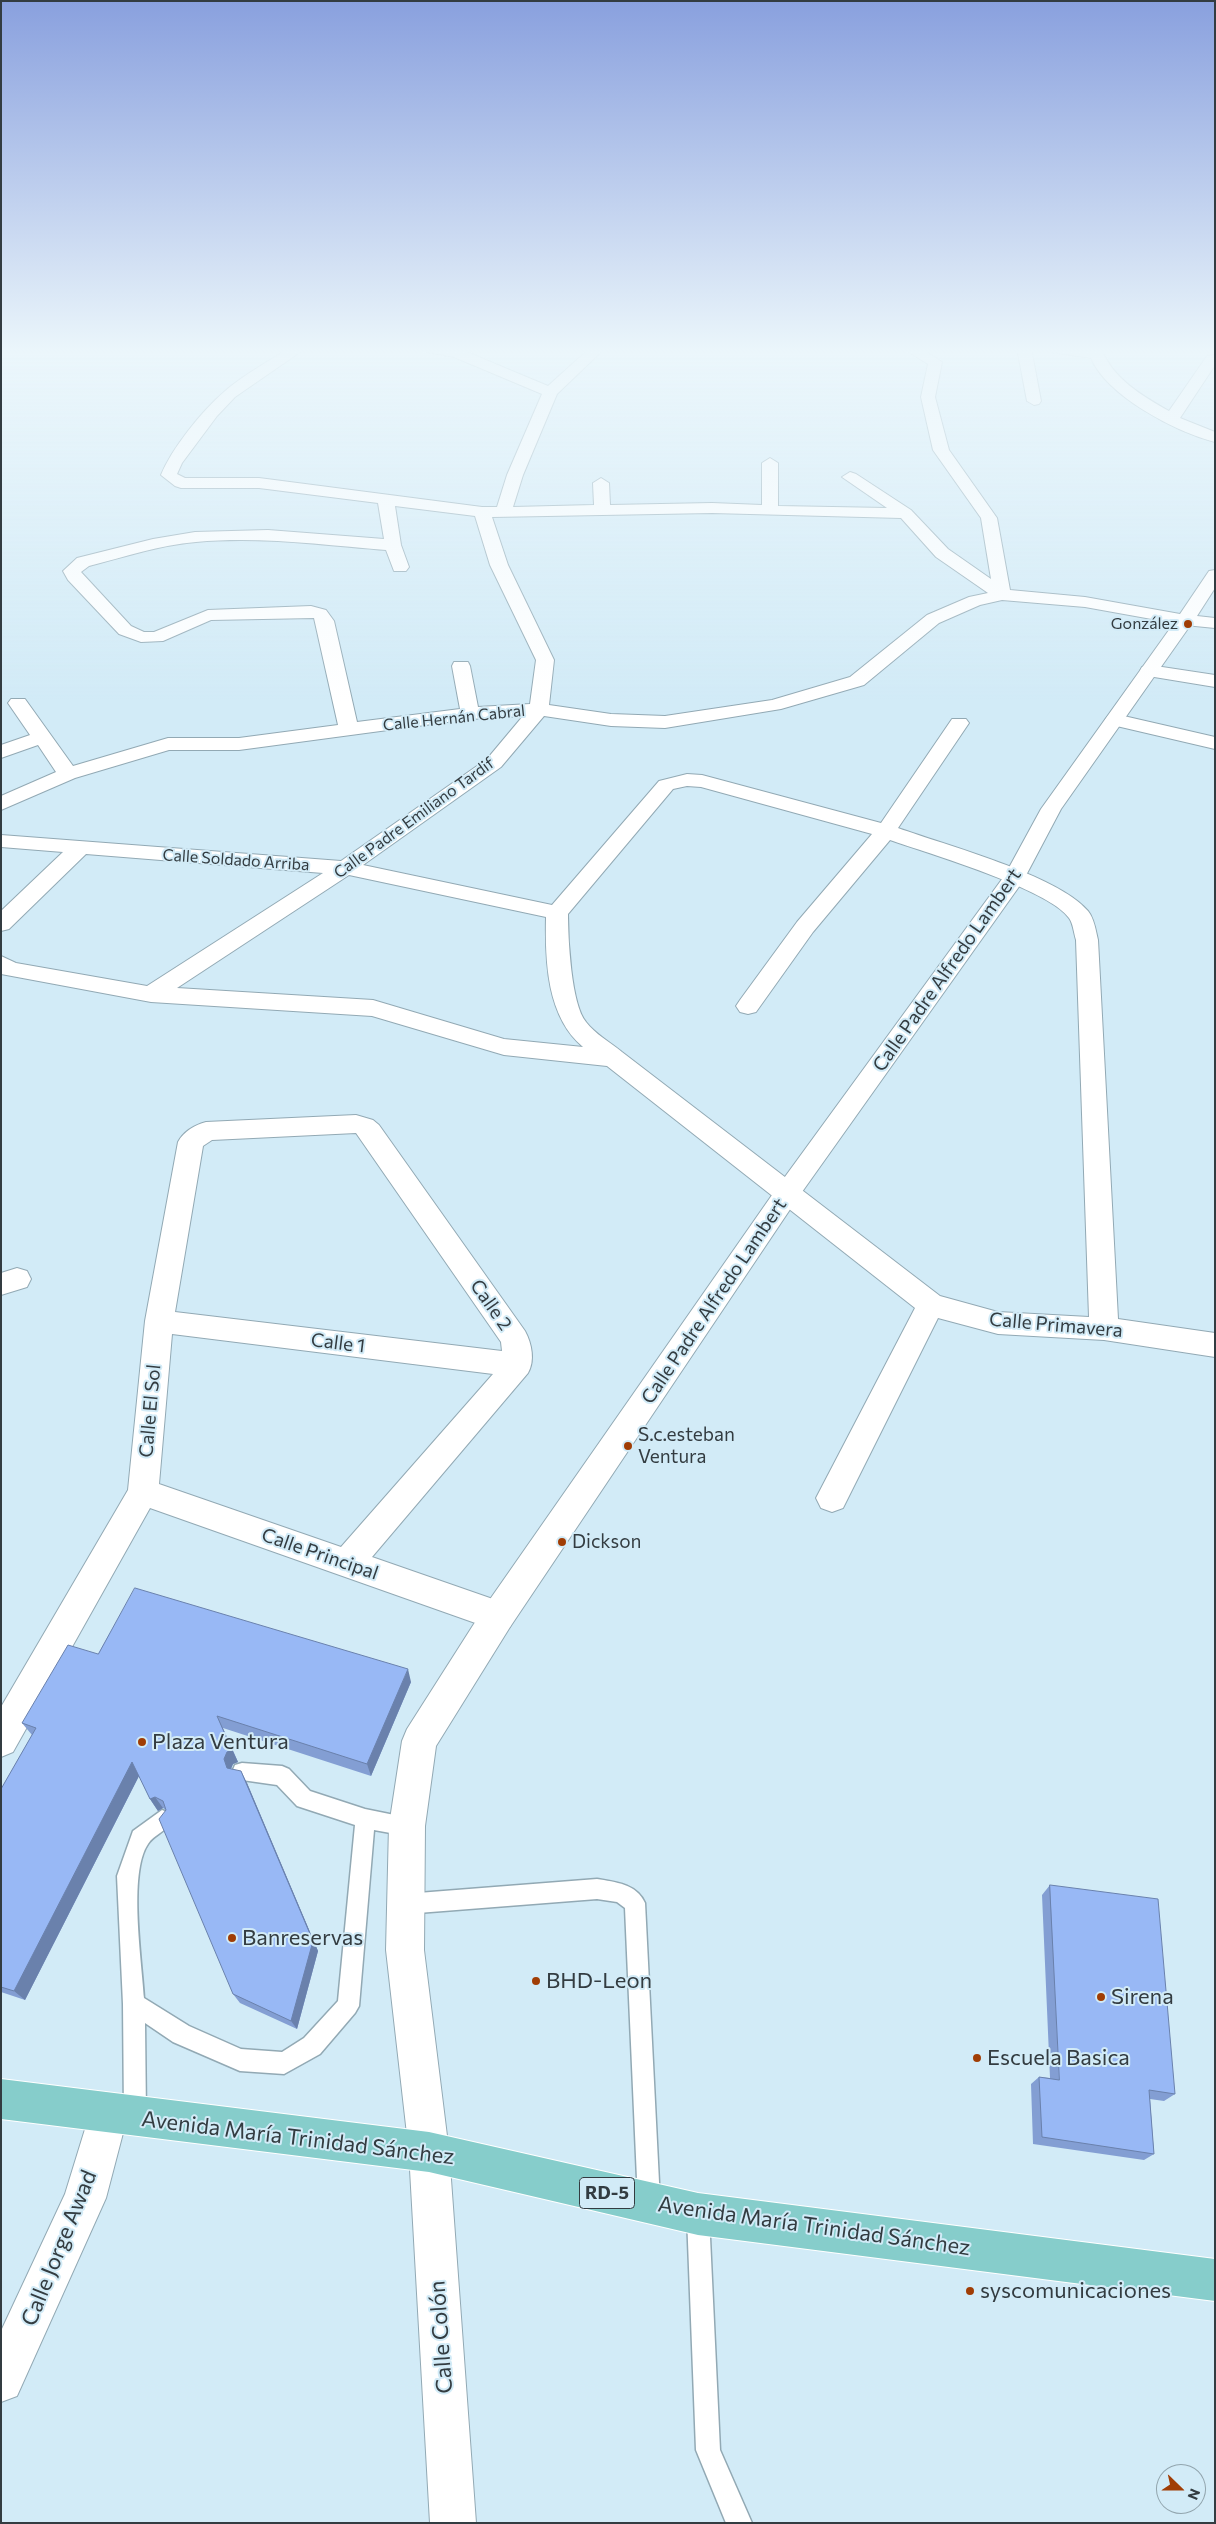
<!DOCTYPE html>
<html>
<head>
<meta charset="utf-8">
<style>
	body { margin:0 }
	#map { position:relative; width:1216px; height:2524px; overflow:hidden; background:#d2ebf7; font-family:Commissioner,sans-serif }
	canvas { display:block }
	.frame { position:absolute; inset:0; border:2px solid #333c41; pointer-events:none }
	.north { position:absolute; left:1156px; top:2464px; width:50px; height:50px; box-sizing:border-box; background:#d2ebf7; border:1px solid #92a5ae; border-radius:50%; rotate:112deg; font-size:14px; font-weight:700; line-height:20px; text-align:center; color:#333c41 }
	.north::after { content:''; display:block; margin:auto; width:18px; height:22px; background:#a03d05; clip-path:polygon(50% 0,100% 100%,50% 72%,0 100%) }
</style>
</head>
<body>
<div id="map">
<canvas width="1216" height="2524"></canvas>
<div class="frame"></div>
<div class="north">N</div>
</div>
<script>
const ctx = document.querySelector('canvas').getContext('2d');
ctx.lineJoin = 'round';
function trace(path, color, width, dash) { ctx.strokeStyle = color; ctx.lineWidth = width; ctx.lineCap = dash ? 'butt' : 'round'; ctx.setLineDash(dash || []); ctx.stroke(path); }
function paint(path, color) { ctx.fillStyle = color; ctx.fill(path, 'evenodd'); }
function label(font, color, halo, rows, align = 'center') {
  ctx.font = font + ' Commissioner,sans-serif'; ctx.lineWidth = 4; ctx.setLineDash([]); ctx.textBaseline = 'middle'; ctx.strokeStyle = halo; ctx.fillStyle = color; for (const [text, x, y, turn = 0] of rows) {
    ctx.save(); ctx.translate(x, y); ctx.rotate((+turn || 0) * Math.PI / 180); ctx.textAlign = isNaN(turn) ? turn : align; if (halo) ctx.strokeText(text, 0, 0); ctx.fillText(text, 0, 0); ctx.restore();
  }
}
const service = new Path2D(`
	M 242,1763 L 282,1766 L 289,1769 L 310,1791 L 365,1809 L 414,1819 L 417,1826 L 414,1833 L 407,1836 L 374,1830 L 359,2006 L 355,2013 L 320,2054 L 284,2074 L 240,2071 L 173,2042 L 145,2023 L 146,2116 L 143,2124 L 135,2127 L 127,2124 L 124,2116 L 123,2004 L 117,1876 L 133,1831 L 162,1810 L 169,1813 L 172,1820 C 167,1832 154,1834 148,1844 C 128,1873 142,1962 144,1998 L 189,2026 L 241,2049 L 282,2052 L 304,2038 L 338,2001 L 355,1825 L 297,1806 L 277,1785 L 235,1779 L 232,1772 L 235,1765 Z
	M 597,1879 C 615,1882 637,1884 645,1903 L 660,2202 L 657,2210 L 649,2213 L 641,2210 L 638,2202 L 625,1908 L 617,1902 L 597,1899 L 405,1914 L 398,1911 L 395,1904 L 398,1897 L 405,1894 Z
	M 698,2205 L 706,2208 L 709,2216 L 720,2450 L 752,2523 L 726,2523 L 696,2450 L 687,2216 L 690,2208 Z`);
const minor = new Path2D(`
	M 289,348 L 306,348 L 235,397 L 217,416 L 182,463 L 177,474 L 185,478 L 259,478 L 482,507 L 497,507 L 507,475 L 542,394 L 454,357 L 423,351 L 421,348 L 462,350 L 548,386 L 590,348 L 605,348 L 557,394 L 523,475 L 513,507 L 594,505 L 593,483 L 601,478 L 609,483 L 610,505 L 712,503 L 762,505 L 762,463 L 770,458 L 778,463 L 778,506 L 887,508 L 842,477 L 850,472 L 856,474 L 911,510 L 948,549 L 991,579 L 981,518 L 933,450 L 921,397 L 928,364 L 902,348 L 920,348 L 942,362 L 935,397 L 949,450 L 997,518 L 1010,590 L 1085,597 L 1180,614 L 1209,571 L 1215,570 L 1215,588 L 1197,616 L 1215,618 L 1215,628 L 1185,625 L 1085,607 L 1002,600 L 980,605 L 939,623 L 864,685 L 781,709 L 665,728 L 611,726 L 544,716 L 501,767 L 363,865 L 552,905 L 659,781 L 687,774 L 702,775 L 881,823 L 952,719 L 966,719 L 969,723 L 898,828 C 945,845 1058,875 1088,911 C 1094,918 1096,931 1098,940 L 1118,1319 L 1215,1333 L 1215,1357 L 1104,1340 L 998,1334 L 938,1318 L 843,1508 L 832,1512 L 821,1508 L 816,1498 L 915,1308 L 607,1066 L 504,1055 L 372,1016 L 151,1002 L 1,974 L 1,956 L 16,963 L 147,986 L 323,873 L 86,854 L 9,929 L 1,931 L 1,911 L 63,852 L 1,847 L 1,835 L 341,861 L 487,759 L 523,716 L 470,719 L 239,750 L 169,750 L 75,778 L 1,810 L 1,796 L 56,772 L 38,745 L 1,758 L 1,745 L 30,735 L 8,703 L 11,699 L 25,699 L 73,766 L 168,738 L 239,738 L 338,725 L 314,618 L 211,620 L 163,641 L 141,642 L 119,634 L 68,580 L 63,571 L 77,558 L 153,539 L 195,532 L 268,530 L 384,539 L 378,503 L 259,488 L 181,488 L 175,486 L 161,475 C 172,448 202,411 224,392 C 243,375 268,362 289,348 ZM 395,506 L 475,516 L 490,565 L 536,660 L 530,704 L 478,707 L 470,666 L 468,662 L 454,662 L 452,666 L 460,709 L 357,722 L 334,621 L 326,610 L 311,606 L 208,610 L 154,632 L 144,632 L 131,626 L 81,572 L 89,566 C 124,557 160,545 196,542 C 260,536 323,545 386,550 L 394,571 L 406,571 L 409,567 L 401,545 ZM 712,513 L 901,518 L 936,557 L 988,593 L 969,597 L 927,615 L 850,677 L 772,700 L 665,716 L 611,714 L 549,705 L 554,660 L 508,565 L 492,517 ZM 687,786 L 701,787 L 872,834 L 797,922 L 740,1000 L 736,1006 L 740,1012 L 748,1014 L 756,1012 L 813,932 L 890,840 C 927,853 1049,889 1069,918 C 1073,923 1074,934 1076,940 L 1089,1317 L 998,1312 L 940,1296 L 622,1052 C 610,1042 595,1034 586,1022 C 571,1004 568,937 568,914 L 673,789 ZM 349,875 L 546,917 C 545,962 547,1017 583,1047 L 504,1039 L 373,1000 L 177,988 Z
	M 1017,348 L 1031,348 L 1041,401 L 1039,404 L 1034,405 L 1027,401 Z
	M 1045,348 L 1101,348 C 1112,378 1142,396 1169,411 L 1207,356 L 1215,355 L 1215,365 L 1180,418 L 1215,432 L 1215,442 C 1176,432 1107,396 1091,358 L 1052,352 Z
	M 1149,665 L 1215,675 L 1215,687 L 1142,675 L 1140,671 L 1142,667 Z
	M 1115,714 L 1215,737 L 1215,749 L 1108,724 L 1105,720 L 1108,716 Z
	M 356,1115 L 373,1120 L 379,1125 L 525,1331 C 532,1344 535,1361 528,1373 L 372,1557 L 510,1605 L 514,1616 L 510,1627 L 498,1631 L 150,1508 L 13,1752 L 1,1757 L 1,1707 L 128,1490 L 145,1321 L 178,1142 C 184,1131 195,1125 206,1122 ZM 356,1133 L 501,1342 L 502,1351 L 175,1312 L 203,1146 L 212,1140 ZM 172,1334 L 493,1374 L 341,1547 L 159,1484 Z
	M 17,1268 L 27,1271 L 31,1279 L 27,1287 L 1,1295 L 1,1273 Z`);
const tertiary = new Path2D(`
	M 1185,615 L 1191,616 L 1194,620 L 1061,809 L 1023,881 L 797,1199 L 510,1627 L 436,1746 L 425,1826 L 424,1950 L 449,2152 L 476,2523 L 430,2523 L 409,2152 L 386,1950 L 389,1826 L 402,1741 L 407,1729 L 486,1605 L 779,1185 L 1005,875 L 1041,809 L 1179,616 Z
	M 108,2094 L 122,2100 L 128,2114 L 106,2198 L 17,2396 L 1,2402 L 1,2331 L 65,2194 L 94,2100 Z`);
const primary = new Path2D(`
	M 1,2079 L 429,2132 L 698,2193 L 1215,2259 L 1215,2301 L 698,2235 L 429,2172 L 1,2119 Z`);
trace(service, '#92a9b4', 3);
trace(minor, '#92a9b4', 2);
trace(tertiary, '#92a9b4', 2);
trace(primary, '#fff', 2);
paint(service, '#fff');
paint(minor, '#fff');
paint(tertiary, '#fff');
paint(primary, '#86cdcb');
paint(new Path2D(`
	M 98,1654 L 411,1682 L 371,1776 L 223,1728 L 238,1762 L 233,1764 L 231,1769 L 247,1783 L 318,1951 L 297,2029 L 240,2003 L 233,1994 L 166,1810 L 163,1808 L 158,1811 L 150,1799 L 139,1776 L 25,2000 L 1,1992 L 1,1789 L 32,1735 L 22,1723 Z
	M 1050,1885 L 1175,2094 L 1164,2101 L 1150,2099 L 1154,2154 L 1144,2160 L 1033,2144 L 1031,2084 L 1039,2077 L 1050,2078 L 1042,1895 Z`), '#839ed3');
paint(new Path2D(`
	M 408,1669 L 411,1682 L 371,1776 L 367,1764 Z
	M 217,1716 L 238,1762 L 233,1764 L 230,1771 L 227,1768 L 224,1759 Z
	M 132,1762 L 140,1774 L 25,2000 L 14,1991 Z
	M 241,1771 L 247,1783 L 318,1951 L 297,2029 L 291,2021 Z
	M 155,1797 L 163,1808 L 158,1811 L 150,1799 Z`), '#6a81ac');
const building = new Path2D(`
	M 135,1588 L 408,1669 L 367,1764 L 217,1716 L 232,1750 L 227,1752 L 224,1759 L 227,1768 L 241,1771 L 313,1941 L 291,2021 L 233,1994 L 159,1819 L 166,1810 L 163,1801 L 155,1797 L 150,1799 L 132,1762 L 14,1991 L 1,1987 L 1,1789 L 36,1728 L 22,1723 L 68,1645 L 98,1654 Z
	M 1050,1885 L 1158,1899 L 1175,2094 L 1149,2090 L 1154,2154 L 1042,2137 L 1039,2077 L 1059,2080 Z`);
paint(building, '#98b8f5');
trace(building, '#6a81ac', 1);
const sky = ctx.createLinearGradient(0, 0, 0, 702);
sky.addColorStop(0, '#89a0de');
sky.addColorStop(0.5, '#ebf6fb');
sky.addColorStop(1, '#ebf6fb00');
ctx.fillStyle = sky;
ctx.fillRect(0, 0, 1216, 702);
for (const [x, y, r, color] of [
	[1188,624,5,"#a03d05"],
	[628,1446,5,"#a03d05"],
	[562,1542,5,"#a03d05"],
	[142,1742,5,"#a03d05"],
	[232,1938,5,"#a03d05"],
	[536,1981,5,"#a03d05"],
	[1101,1997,5,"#a03d05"],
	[977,2058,5,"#a03d05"],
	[970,2291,5,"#a03d05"]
]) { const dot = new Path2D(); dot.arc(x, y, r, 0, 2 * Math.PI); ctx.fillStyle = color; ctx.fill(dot); trace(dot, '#d2ebf7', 2); }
label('16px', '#333c41', '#d2ebf7', [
	["González",1178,624]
], 'right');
label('16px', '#333c41', '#d2ebf7', [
	["Calle Hernán Cabral",454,718,-6],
	["Calle Padre Emiliano Tardif",414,818,-36],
	["Calle Soldado Arriba",236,860,4]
]);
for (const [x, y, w] of [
	[607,2193,55]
]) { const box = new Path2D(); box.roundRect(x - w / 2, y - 15.5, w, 31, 4); ctx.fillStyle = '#d2ebf7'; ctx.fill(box); trace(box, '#333c41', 1); }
label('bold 18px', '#333c41', null, [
	["RD-5",607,2193]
]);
label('19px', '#333c41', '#d2ebf7', [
	["Calle Padre Alfredo Lambert",947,970,-55],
	["Calle Padre Alfredo Lambert",714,1301,-56],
	["Calle 2",491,1305,55],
	["Calle Primavera",1056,1325,5],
	["Calle 1",338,1343,7],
	["Calle El Sol",150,1411,-85],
	["Calle Principal",320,1554,19]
]);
label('19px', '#333c41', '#d2ebf7', [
	["S.c.esteban",638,1435],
	["Ventura",638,1457],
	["Dickson",572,1542]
], 'left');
label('22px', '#333c41', '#d2ebf7', [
	["Plaza Ventura",152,1742],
	["Banreservas",242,1938],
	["BHD-Leon",546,1981],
	["Sirena",1111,1997],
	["Escuela Basica",987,2058],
	["syscomunicaciones",980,2291]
], 'left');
label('22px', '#333c41', '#d2ebf7', [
	["Avenida María Trinidad Sánchez",298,2138,7],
	["Avenida María Trinidad Sánchez",814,2226,8],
	["Calle Jorge Awad",59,2248,-68],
	["Calle Colón",441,2337,-94]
]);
</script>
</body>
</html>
